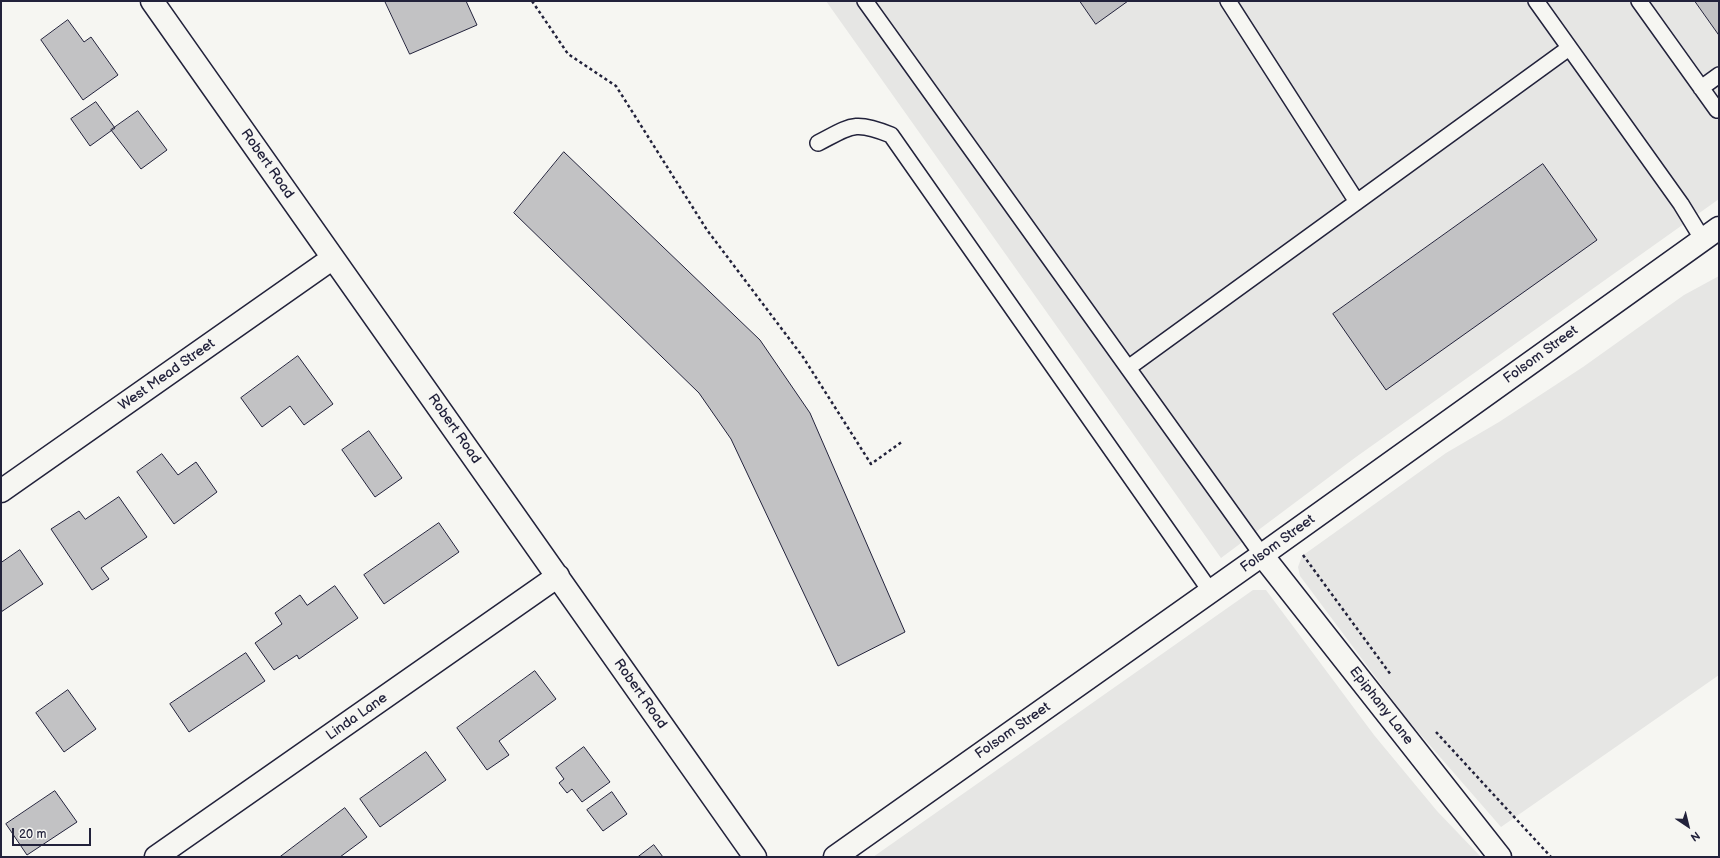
<!DOCTYPE html>
<html>
<head>
<meta charset="utf-8">
<style>
	body { margin:0 }
	#map { position:relative; width:1720px; height:858px; overflow:hidden; background:#f6f6f2; font-family:"Balsamiq Sans",sans-serif }
	canvas { display:block }
	.frame { position:absolute; inset:0; border:2px solid #22223b; pointer-events:none }
	.north { position:absolute; left:1668px; top:806px; width:40px; height:40px; -webkit-text-stroke:3px #f6f6f2; paint-order:stroke; rotate:145deg; font-size:11px; font-weight:700; line-height:16px; text-align:center; color:#22223b }
	.north::after { content:''; display:block; margin:auto; width:14px; height:18px; background:#22223b; clip-path:polygon(50% 0,100% 100%,50% 72%,0 100%) }
	.scale { position:absolute; left:12px; top:828px; width:79px; height:18px; box-sizing:border-box; border:2px solid #22223b; border-top:0; padding-left:5px; font-size:12px; line-height:14px; white-space:nowrap; color:#22223b; -webkit-text-stroke:3px #f6f6f2; paint-order:stroke }
</style>
</head>
<body>
<div id="map">
<canvas width="1720" height="858"></canvas>
<div class="frame"></div>
<div class="north">N</div>
<div class="scale">20 m</div>
</div>
<script>
const ctx = document.querySelector('canvas').getContext('2d');
ctx.lineJoin = 'round';
function paint(path, color) { ctx.fillStyle = color; ctx.fill(path, 'evenodd'); }
function trace(path, color, width, dash) { ctx.strokeStyle = color; ctx.lineWidth = width; ctx.lineCap = dash ? 'butt' : 'round'; ctx.setLineDash(dash || []); ctx.stroke(path); }
function label(font, color, halo, rows, align = 'center') {
  ctx.font = font + ' "Balsamiq Sans",sans-serif'; ctx.lineWidth = 3; ctx.setLineDash([]); ctx.textBaseline = 'middle'; ctx.strokeStyle = halo; ctx.fillStyle = color; for (const [text, x, y, turn = 0] of rows) {
    ctx.save(); ctx.translate(x, y); ctx.rotate((+turn || 0) * Math.PI / 180); ctx.textAlign = isNaN(turn) ? turn : align; if (halo) ctx.strokeText(text, 0, 0); ctx.fillText(text, 0, 0); ctx.restore();
  }
}
paint(new Path2D(`
	M 826,1 L 1719,1 L 1719,199 L 1356,457 L 1221,558 Z
	M 1719,276 L 1719,675 L 1501,827 L 1406,718 L 1312,592 L 1300,576 L 1298,567 L 1302,556 L 1446,453 L 1499,422 L 1583,367 L 1684,295 Z
	M 1253,590 L 1266,590 L 1374,735 L 1437,811 L 1481,857 L 873,857 Z`), '#e6e6e4');
const building = new Path2D(`
	M 385,1 L 466,1 L 477,25 L 410,54 Z
	M 1080,1 L 1128,1 L 1096,24 Z
	M 1695,1 L 1719,1 L 1719,35 Z
	M 68,20 L 84,42 L 91,37 L 118,75 L 83,100 L 41,40 Z
	M 96,102 L 115,128 L 90,146 L 71,119 Z
	M 138,111 L 167,150 L 141,169 L 111,130 Z
	M 564,152 L 760,340 L 810,413 L 905,632 L 838,666 L 731,439 L 699,393 L 514,213 Z
	M 1543,164 L 1597,240 L 1386,390 L 1333,314 Z
	M 298,356 L 333,404 L 304,425 L 290,406 L 262,427 L 241,398 Z
	M 369,431 L 402,478 L 375,497 L 342,450 Z
	M 162,454 L 178,475 L 196,462 L 217,492 L 174,524 L 137,472 Z
	M 119,497 L 147,537 L 101,568 L 109,579 L 92,590 L 51,529 L 79,511 L 85,519 Z
	M 439,523 L 459,552 L 384,604 L 364,575 Z
	M 20,550 L 43,584 L 1,612 L 1,563 Z
	M 335,586 L 358,618 L 299,659 L 297,655 L 274,670 L 255,643 L 282,624 L 275,613 L 300,595 L 307,605 Z
	M 246,653 L 265,681 L 189,732 L 170,704 Z
	M 535,671 L 556,699 L 499,741 L 509,755 L 487,770 L 457,728 Z
	M 68,690 L 96,729 L 64,752 L 36,713 Z
	M 584,747 L 610,782 L 582,802 L 572,789 L 567,793 L 559,783 L 564,779 L 556,768 Z
	M 426,752 L 446,780 L 380,827 L 360,799 Z
	M 55,791 L 77,822 L 27,855 L 6,824 Z
	M 612,792 L 627,814 L 603,831 L 587,810 Z
	M 345,808 L 367,837 L 340,857 L 280,857 Z
	M 654,845 L 663,857 L 638,857 Z`);
paint(building, '#c2c2c4');
trace(building, '#22223b', 1);
const lane = new Path2D(`
	M 865,1 L 1262,555
	M 1228,1 L 1357,202
	M 1536,1 L 1681,204 L 1703,240
	M 1639,1 L 1717,110 L 1719,108
	M 1701,88 L 1719,75
	M 818,143 C 851,126 854,120 891,135 L 1211,592
	M 1128,368 L 1569,48`);
const street = new Path2D(`
	M 152,1 L 755,857
	M 1,491 L 333,258
	M 1262,555 L 1500,857
	M 156,857 L 558,576`);
const secondary = new Path2D(`
	M 835,857 L 1262,555 L 1719,228`);
trace(lane, '#22223b', 18);
trace(street, '#22223b', 25);
trace(secondary, '#22223b', 25);
trace(new Path2D(`
	M 532,1 L 568,54 L 616,86 L 707,230 L 803,357 L 871,464 L 903,441
	M 1303,555 L 1391,675
	M 1436,732 L 1551,857`), '#22223b', 2.5, [3, 3]);
trace(lane, '#f6f6f2', 15);
trace(street, '#f6f6f2', 22);
trace(secondary, '#f6f6f2', 22);
label('14px', '#22223b', '#f6f6f2', [
	["Robert Road",267,164,55],
	["Folsom Street",1541,355,-36],
	["West Mead Street",167,375,-35],
	["Robert Road",454,429,55],
	["Folsom Street",1278,544,-36],
	["Robert Road",640,694,55],
	["Epiphany Lane",1381,706,52],
	["Linda Lane",357,717,-35],
	["Folsom Street",1013,731,-35]
]);
</script>
</body>
</html>
